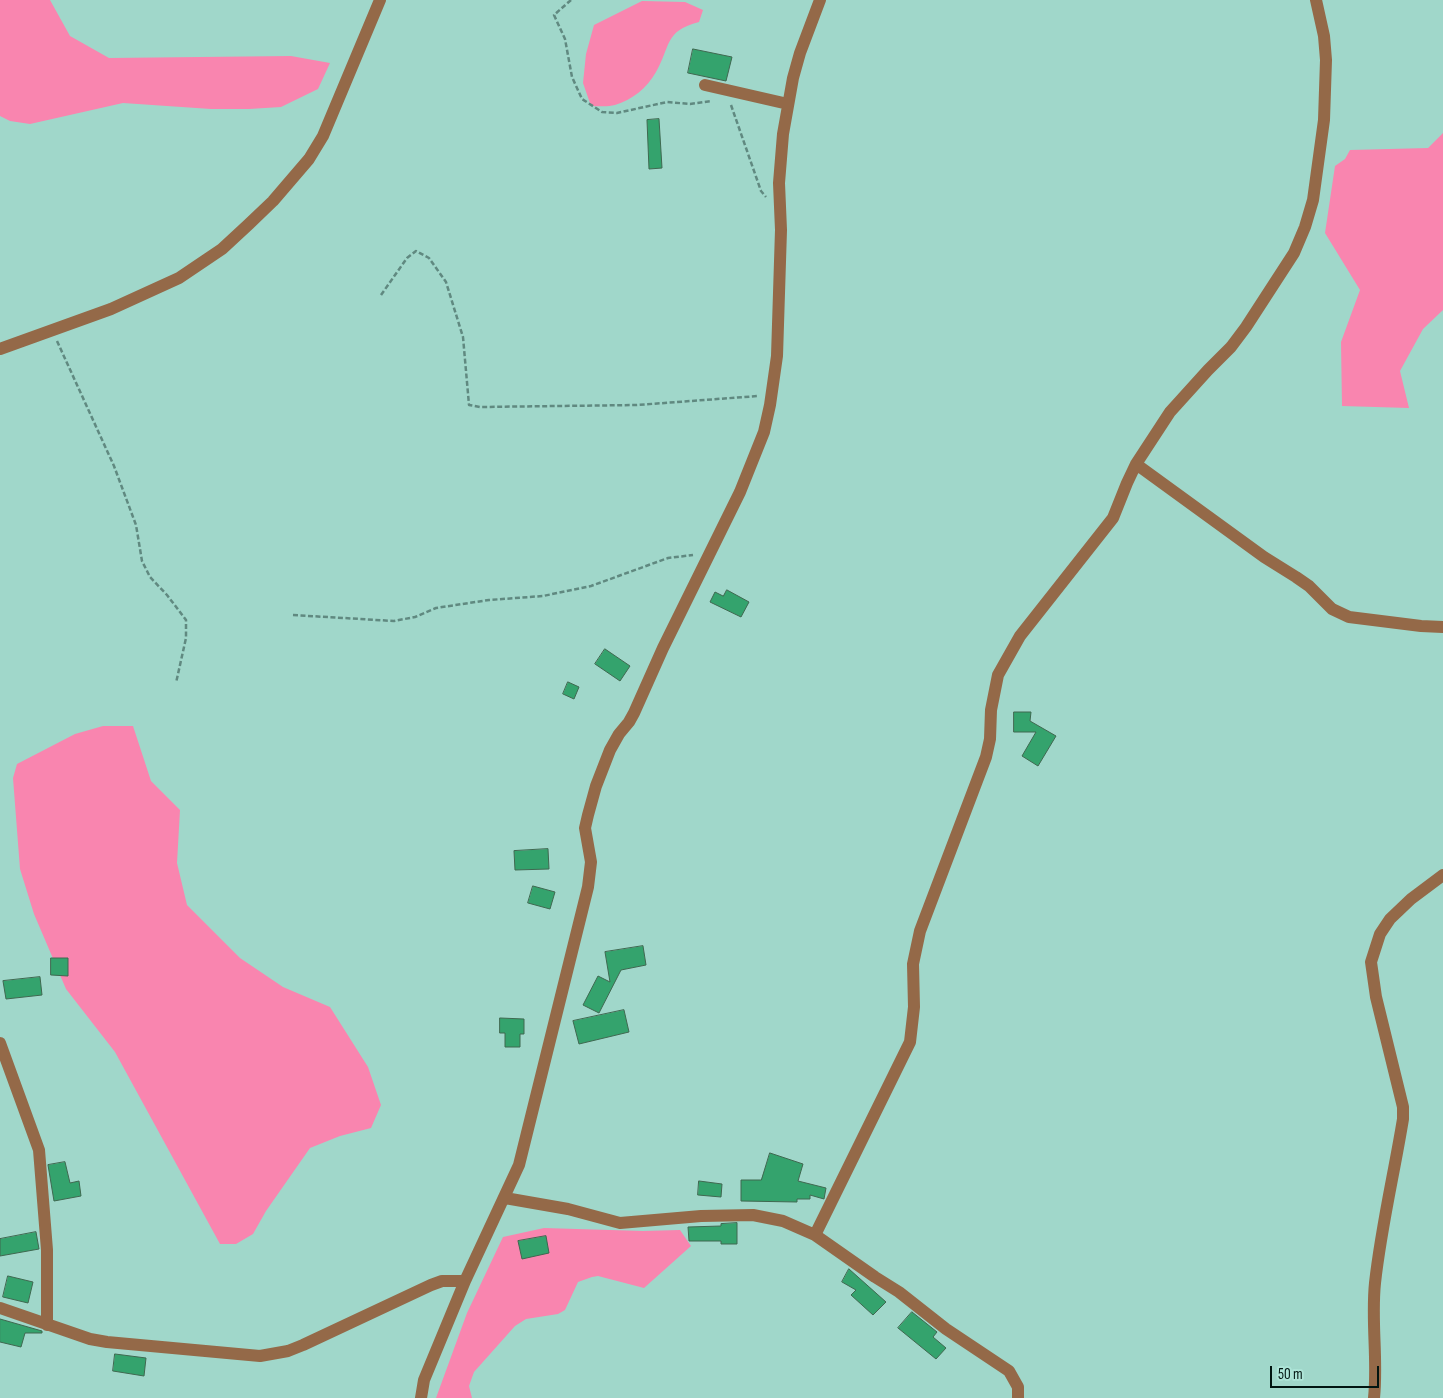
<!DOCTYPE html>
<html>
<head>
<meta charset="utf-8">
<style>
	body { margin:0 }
	#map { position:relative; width:1443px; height:1398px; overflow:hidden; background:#a0d7ca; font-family:"Sofia Sans Condensed",sans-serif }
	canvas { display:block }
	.scale { position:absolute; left:1270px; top:1366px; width:109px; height:22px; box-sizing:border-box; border:2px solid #011511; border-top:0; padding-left:6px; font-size:15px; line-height:18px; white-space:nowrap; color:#011511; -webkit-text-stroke:4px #ade4d7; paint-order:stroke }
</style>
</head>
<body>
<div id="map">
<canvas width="1443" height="1398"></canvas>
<div class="scale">50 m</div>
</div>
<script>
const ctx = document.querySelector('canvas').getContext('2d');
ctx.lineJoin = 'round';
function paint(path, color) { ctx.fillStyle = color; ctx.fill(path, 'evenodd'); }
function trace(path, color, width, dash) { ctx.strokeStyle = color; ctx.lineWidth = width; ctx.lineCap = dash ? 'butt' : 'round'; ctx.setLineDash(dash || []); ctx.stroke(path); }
paint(new Path2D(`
	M 0,0 L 50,0 L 70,36 L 109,58 L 291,56 L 330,63 L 318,89 L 281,107 L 249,109 L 211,109 L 123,103 L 30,124 L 10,121 L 0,116 Z
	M 642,1 L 685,2 L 703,10 L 699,22 C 664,31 671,46 656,72 C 647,88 632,100 615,105 C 608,107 599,106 591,106 L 583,83 L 586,54 L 594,25 Z
	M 1443,133 L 1443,310 L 1423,329 L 1400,371 L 1409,408 L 1342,406 L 1341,342 L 1360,290 L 1325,233 L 1335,166 L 1345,159 L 1350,150 L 1428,148 Z
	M 103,726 L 133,726 L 151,781 L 180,810 L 177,863 L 187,905 L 240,958 L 283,987 L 330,1007 L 368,1067 L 381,1105 L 371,1128 L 340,1136 L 310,1148 L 266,1211 L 253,1234 L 236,1244 L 220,1244 L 115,1052 L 66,989 L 34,914 L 20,869 L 13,778 L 17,764 L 75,734 Z
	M 544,1228 L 643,1231 L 680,1230 L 691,1246 L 644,1288 L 598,1276 L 592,1277 L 578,1282 L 565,1310 L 558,1314 L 526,1319 L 515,1326 L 474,1372 L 469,1386 L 472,1398 L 436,1398 L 467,1313 L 503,1237 Z`), '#f985af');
const building = new Path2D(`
	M 693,49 L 732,57 L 726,81 L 688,73 Z
	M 659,119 L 662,168 L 649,169 L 647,120 Z
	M 727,590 L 749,602 L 741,617 L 710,602 L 715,592 L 723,596 Z
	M 605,649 L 630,666 L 620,681 L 595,664 Z
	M 568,682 L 579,687 L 574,699 L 563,694 Z
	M 1014,712 L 1031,712 L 1030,721 L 1056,736 L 1038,766 L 1022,756 L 1036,732 L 1014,732 Z
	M 548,849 L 549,869 L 515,870 L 514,851 Z
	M 533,886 L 555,892 L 550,909 L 528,903 Z
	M 643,946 L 646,965 L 621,970 L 599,1013 L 583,1005 L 598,976 L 610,982 L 605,952 Z
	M 51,958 L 68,958 L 68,976 L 51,975 Z
	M 40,977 L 42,995 L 6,999 L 3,981 Z
	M 624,1010 L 629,1032 L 579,1044 L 573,1021 Z
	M 500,1018 L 524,1019 L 524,1034 L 520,1034 L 520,1047 L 505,1047 L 505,1033 L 500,1033 Z
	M 770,1153 L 803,1164 L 798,1181 L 826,1188 L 824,1199 L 810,1195 L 810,1199 L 797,1199 L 797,1202 L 741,1201 L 741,1180 L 761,1180 Z
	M 65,1162 L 70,1183 L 79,1181 L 81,1196 L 54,1201 L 48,1165 Z
	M 699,1181 L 722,1184 L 721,1197 L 698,1195 Z
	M 737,1223 L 737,1244 L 721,1244 L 721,1241 L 689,1241 L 688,1227 L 721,1226 L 721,1224 Z
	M 36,1232 L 39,1249 L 0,1256 L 0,1239 Z
	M 546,1236 L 549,1253 L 522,1259 L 518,1241 Z
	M 849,1269 L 886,1302 L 873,1315 L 851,1295 L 856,1290 L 842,1282 Z
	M 8,1276 L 33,1282 L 28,1303 L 3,1297 Z
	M 912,1312 L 937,1332 L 933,1337 L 946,1348 L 936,1359 L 898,1328 Z
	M 0,1319 L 42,1331 L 42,1333 L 25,1333 L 21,1347 L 0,1342 Z
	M 115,1354 L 146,1358 L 144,1376 L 113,1371 Z`);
paint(building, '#34a36d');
trace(building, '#3f6850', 1);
trace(new Path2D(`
	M 571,0 L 554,15 L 565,39 L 572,77 L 582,99 L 602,112 L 617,113 L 667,102 L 690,104 L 712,101
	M 731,105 L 761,191 L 766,197
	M 381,295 L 407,258 L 416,251 L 429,258 L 446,282 L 463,337 L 469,405 L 480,407 L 637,405 L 758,396
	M 57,341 L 114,466 L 136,525 L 142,561 L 150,577 L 167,595 L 186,620 L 186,638 L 176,683
	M 293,615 L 394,621 L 415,617 L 436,608 L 489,600 L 543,596 L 591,586 L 668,558 L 693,555`), '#608980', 2.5, [5, 2.5]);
trace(new Path2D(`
	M 705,85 L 788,104
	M 0,349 L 111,309 L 179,278 L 222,249 L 249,224 L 273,201 L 309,159 L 323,136 L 380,0
	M 1136,464 L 1264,557 L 1296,577 L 1309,586 L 1332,609 L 1349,617 L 1421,626 L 1443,627
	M 0,1043 L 39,1150 L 47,1250 L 47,1325
	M 505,1198 L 568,1209 L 620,1223 L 701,1216 L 753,1215 L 783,1221 L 815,1235 L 875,1277 L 899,1292 L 946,1329 L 1009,1371 L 1018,1387 L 1018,1398
	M 815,1235 L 910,1042 L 914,1007 L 913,964 L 920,931 L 986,757 L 990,739 L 991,710 L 998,675 L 1020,636 L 1113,518 L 1127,483 L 1136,464 L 1170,412 L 1208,370 L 1231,347 L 1246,327 L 1294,253 L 1305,227 L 1313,200 L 1324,120 L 1326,60 L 1324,36 L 1316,0
	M 0,1308 L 90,1339 L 107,1342 L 260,1356 L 288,1351 L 303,1345 L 431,1285 L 442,1281 L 465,1281
	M 421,1398 L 424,1380 L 465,1281 L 519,1165 L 588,887 L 591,862 L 585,828 L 588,815 L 596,786 L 610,750 L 619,734 L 629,722 L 634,713 L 663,648 L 740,492 L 764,432 L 770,405 L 777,356 L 781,230 L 779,183 L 783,134 L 793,78 L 800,53 L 820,0
	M 1374,1398 C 1378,1360 1371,1321 1375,1283 C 1381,1228 1394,1174 1403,1119 L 1403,1107 L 1376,997 L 1371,962 L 1380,934 L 1390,919 L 1411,899 L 1443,875`), '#946948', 12);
</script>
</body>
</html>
